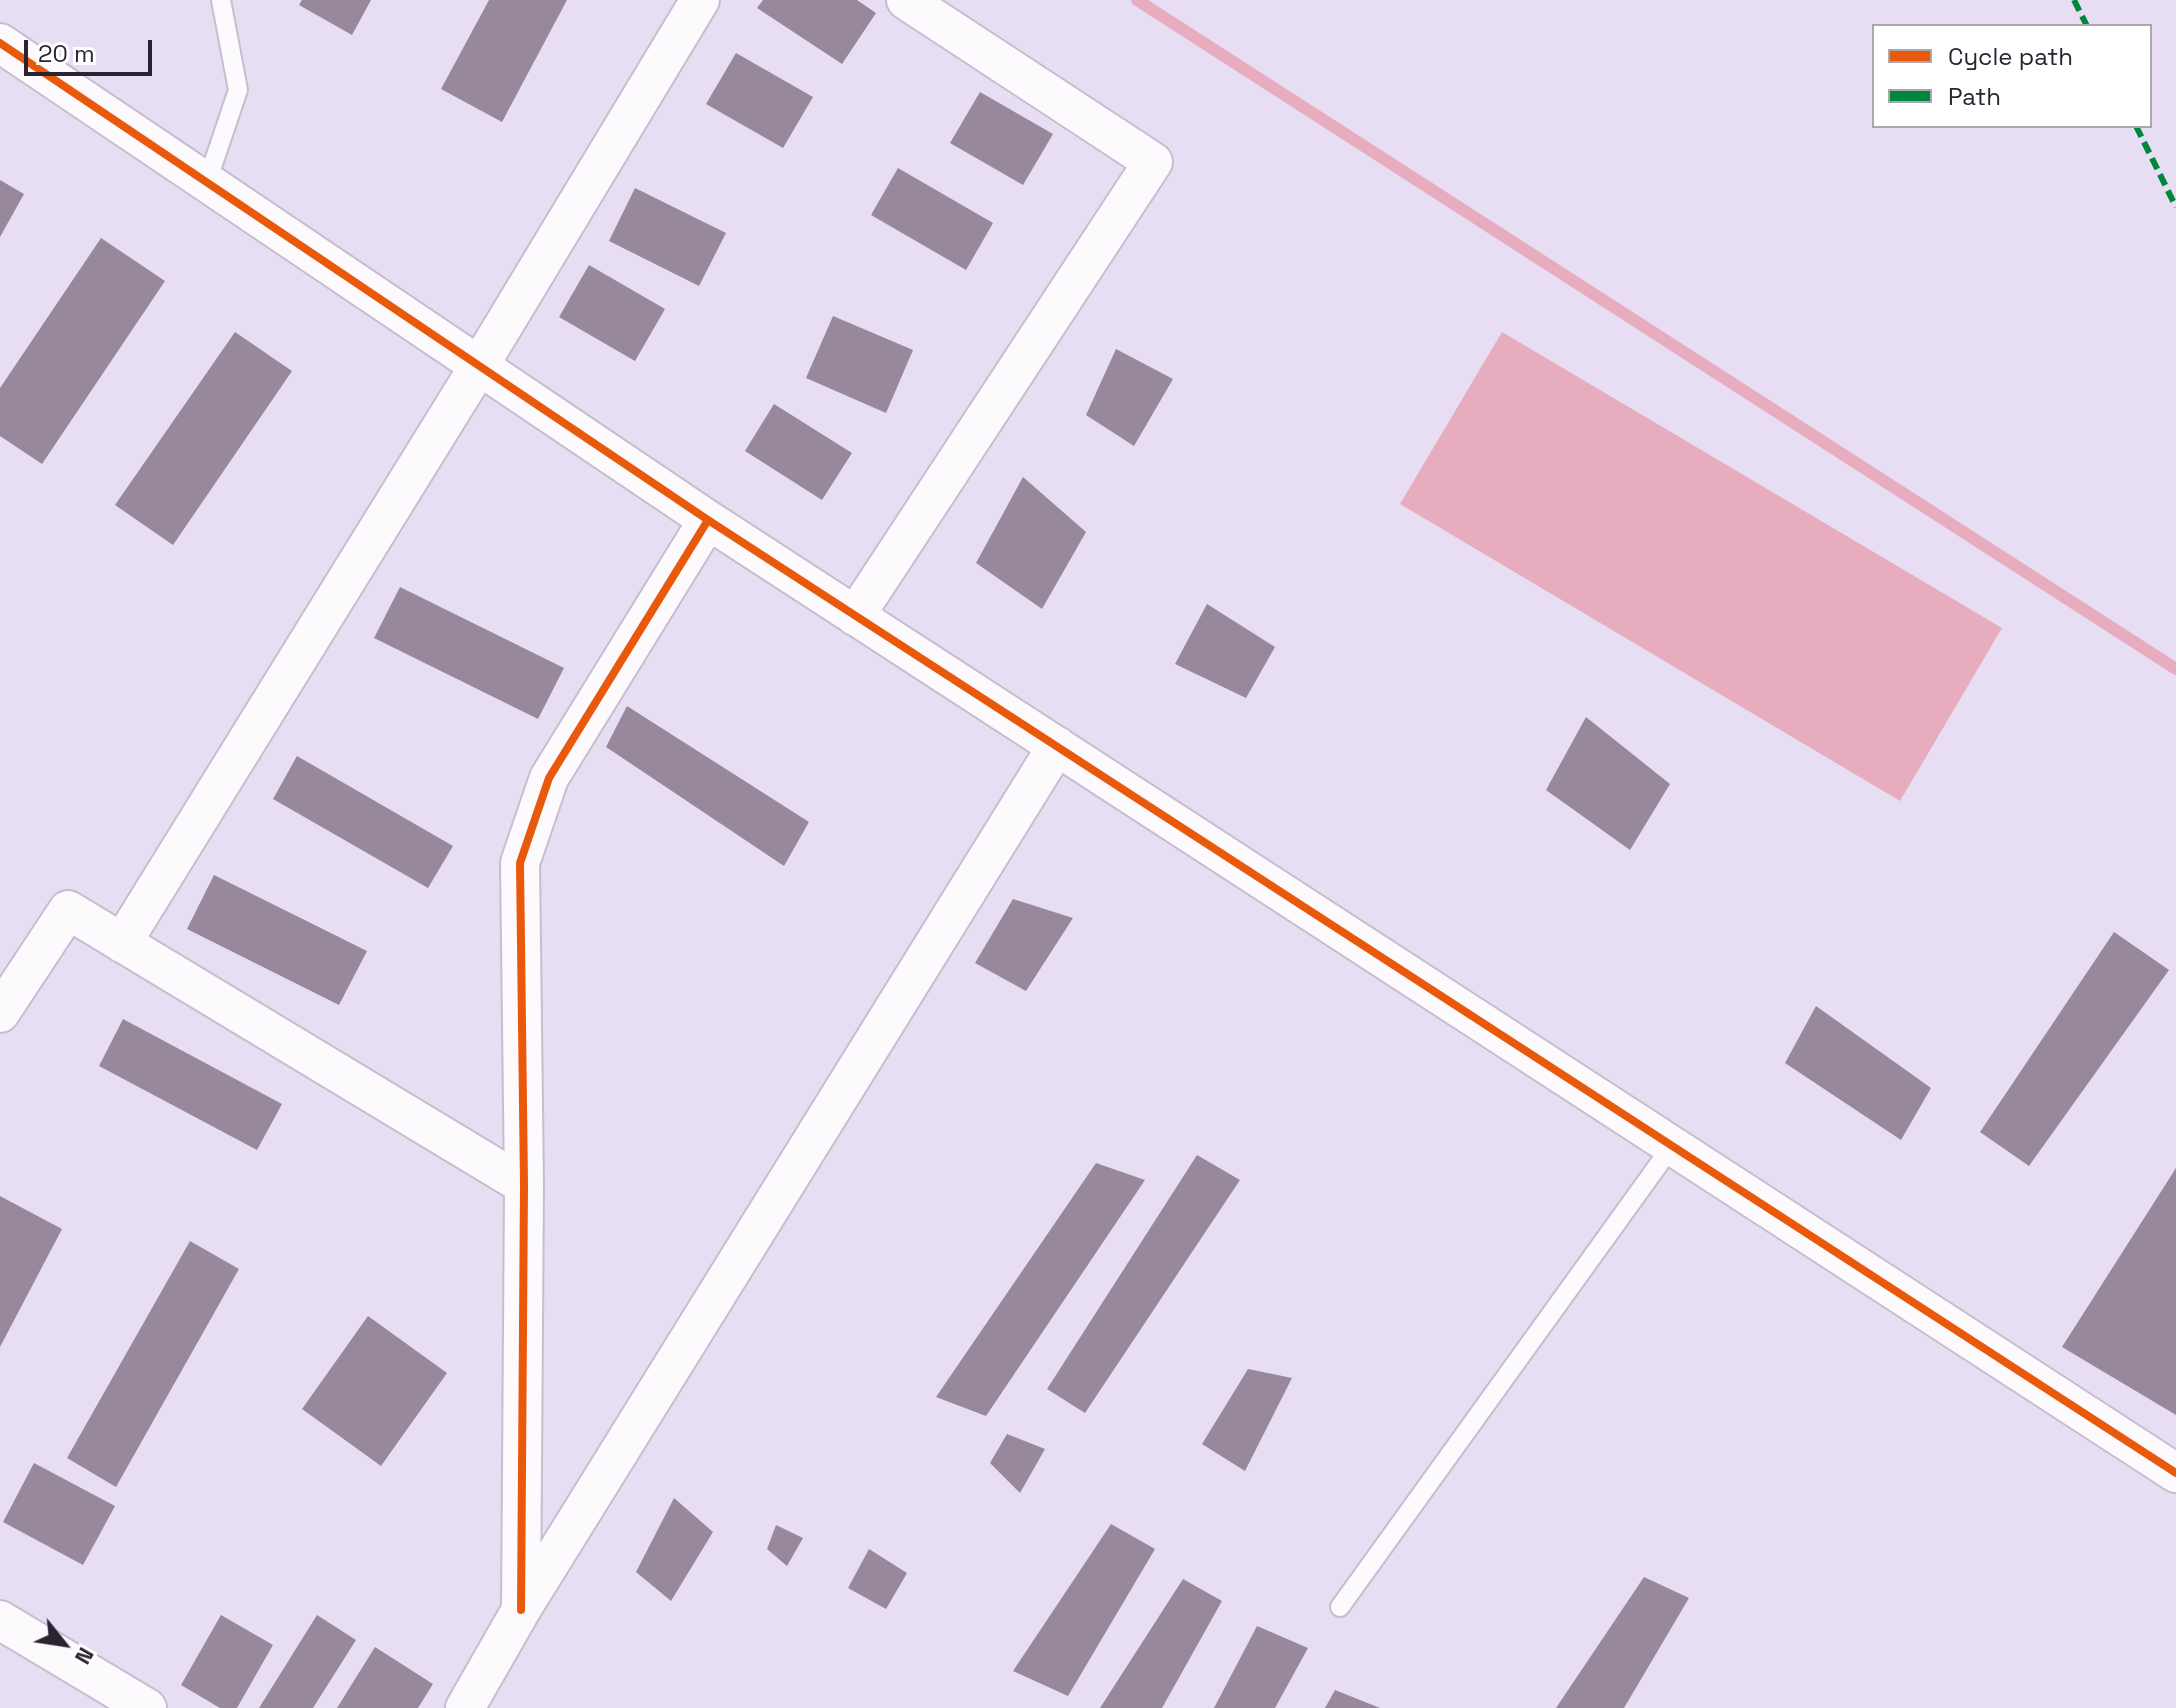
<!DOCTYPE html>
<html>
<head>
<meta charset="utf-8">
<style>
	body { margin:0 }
	#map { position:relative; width:2176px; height:1708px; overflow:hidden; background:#e8def3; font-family:"Space Grotesk",sans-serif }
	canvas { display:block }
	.legend { position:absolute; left:1872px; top:24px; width:280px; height:104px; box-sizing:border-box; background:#fff; border:2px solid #aaa7ad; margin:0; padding:10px 14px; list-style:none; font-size:24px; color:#2a2331 }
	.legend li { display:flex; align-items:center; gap:16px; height:40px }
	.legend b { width:40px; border:2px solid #aaa7ad }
	.north { position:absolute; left:24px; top:1604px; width:80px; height:80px; -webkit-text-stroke:6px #fff; paint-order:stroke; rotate:120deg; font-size:22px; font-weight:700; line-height:32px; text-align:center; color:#2a2331 }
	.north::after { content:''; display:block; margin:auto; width:28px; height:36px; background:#2a2331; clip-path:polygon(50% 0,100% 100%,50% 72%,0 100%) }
	.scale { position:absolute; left:24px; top:40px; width:128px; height:36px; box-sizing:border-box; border:4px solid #2a2331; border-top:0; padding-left:10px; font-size:24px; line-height:28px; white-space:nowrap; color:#2a2331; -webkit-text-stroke:6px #fff; paint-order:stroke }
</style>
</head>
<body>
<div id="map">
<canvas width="2176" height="1708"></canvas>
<ul class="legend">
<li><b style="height:10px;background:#e8590c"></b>Cycle path</li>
<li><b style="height:10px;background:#00873e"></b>Path</li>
</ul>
<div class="north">N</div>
<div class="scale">20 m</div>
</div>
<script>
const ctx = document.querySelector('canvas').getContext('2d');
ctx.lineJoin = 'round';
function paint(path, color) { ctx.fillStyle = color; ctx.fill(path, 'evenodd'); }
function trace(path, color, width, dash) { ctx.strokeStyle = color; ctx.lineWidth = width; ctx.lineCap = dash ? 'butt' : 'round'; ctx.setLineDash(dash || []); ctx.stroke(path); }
paint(new Path2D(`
	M 1502,332 L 2002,628 L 1900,801 L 1400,504 Z`), '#e7acbd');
trace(new Path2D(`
	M 1137,0 L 2176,669`), '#e7acbd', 12);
paint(new Path2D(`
	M 302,0 L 371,0 L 352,35 L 299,5 Z
	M 489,0 L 567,0 L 502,122 L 441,89 Z
	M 763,0 L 857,0 L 876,13 L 842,64 L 757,8 Z
	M 736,53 L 813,97 L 783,148 L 706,104 Z
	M 980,92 L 1053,134 L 1023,185 L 950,143 Z
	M 898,168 L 993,223 L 966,270 L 871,215 Z
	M 0,180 L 24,194 L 0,237 Z
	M 635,188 L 726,233 L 699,286 L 609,241 Z
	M 101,238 L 165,281 L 42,464 L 0,436 L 0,388 Z
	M 589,265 L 665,309 L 635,361 L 559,317 Z
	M 833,316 L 913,350 L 886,413 L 806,378 Z
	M 235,332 L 292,371 L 173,545 L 115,505 Z
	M 1116,349 L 1173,379 L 1134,446 L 1086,415 Z
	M 774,404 L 852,453 L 822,500 L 745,451 Z
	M 1023,477 L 1086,532 L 1042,609 L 976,563 Z
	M 400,587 L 564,668 L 538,719 L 374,638 Z
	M 1207,604 L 1275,647 L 1246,698 L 1175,664 Z
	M 627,706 L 809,822 L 784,866 L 606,747 Z
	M 1586,717 L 1670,784 L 1630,850 L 1546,790 Z
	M 297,756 L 453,846 L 428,888 L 273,799 Z
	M 214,875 L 367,951 L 339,1005 L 187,929 Z
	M 1013,899 L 1073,918 L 1026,991 L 975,963 Z
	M 2114,932 L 2169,970 L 2029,1166 L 1980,1132 Z
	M 1816,1006 L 1931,1088 L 1901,1140 L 1785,1063 Z
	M 123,1019 L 282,1104 L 257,1150 L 99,1066 Z
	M 1197,1155 L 1240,1180 L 1085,1413 L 1047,1389 Z
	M 1096,1163 L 1145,1180 L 986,1416 L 936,1397 Z
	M 2176,1168 L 2176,1415 L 2062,1347 Z
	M 0,1196 L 62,1229 L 0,1347 Z
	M 190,1241 L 239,1269 L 116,1487 L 67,1458 Z
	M 368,1316 L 447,1373 L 381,1466 L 302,1409 Z
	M 1248,1369 L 1292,1378 L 1245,1471 L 1202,1444 Z
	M 1007,1434 L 1045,1449 L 1020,1493 L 990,1463 Z
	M 34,1463 L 115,1506 L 83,1565 L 3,1522 Z
	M 674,1498 L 713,1532 L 671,1601 L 636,1572 Z
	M 1111,1524 L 1155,1549 L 1068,1696 L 1013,1671 Z
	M 776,1525 L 803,1538 L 787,1566 L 767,1549 Z
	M 869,1549 L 907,1573 L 886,1609 L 848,1588 Z
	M 1644,1577 L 1689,1598 L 1624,1708 L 1556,1708 Z
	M 1183,1579 L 1222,1601 L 1162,1708 L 1100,1708 Z
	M 221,1615 L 273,1645 L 237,1708 L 220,1708 L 181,1685 Z
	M 317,1615 L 356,1640 L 313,1708 L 259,1708 Z
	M 1257,1626 L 1308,1648 L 1275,1708 L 1214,1708 Z
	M 375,1647 L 433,1684 L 418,1708 L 337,1708 Z
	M 1335,1690 L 1380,1708 L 1325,1708 Z`), '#97889c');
const service = new Path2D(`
	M 207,182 L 238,90 L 221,0
	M 1340,1607 L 1672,1146`);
const minor = new Path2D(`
	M 0,43 L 708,520 L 2176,1473
	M 855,616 L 1153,162 L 906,0
	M 122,943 L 479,366 L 700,0
	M 0,1013 L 68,910 L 524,1185
	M 521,1610 L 524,1185 L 520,863 L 549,778 L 708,520
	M 0,1620 L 147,1708
	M 465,1708 L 521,1610 L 1057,746`);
trace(service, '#c6bdcf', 22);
trace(minor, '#c6bdcf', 42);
trace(service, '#fcfafd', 18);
trace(minor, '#fcfafd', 38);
trace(new Path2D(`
	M 2074,0 L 2087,26
	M 2136,126 L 2176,207`), '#00873e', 6, [12, 6]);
trace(new Path2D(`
	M 0,43 L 708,520 L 2176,1473
	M 521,1610 L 524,1185 L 520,863 L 549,778 L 708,520`), '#e8590c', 8);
</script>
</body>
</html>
